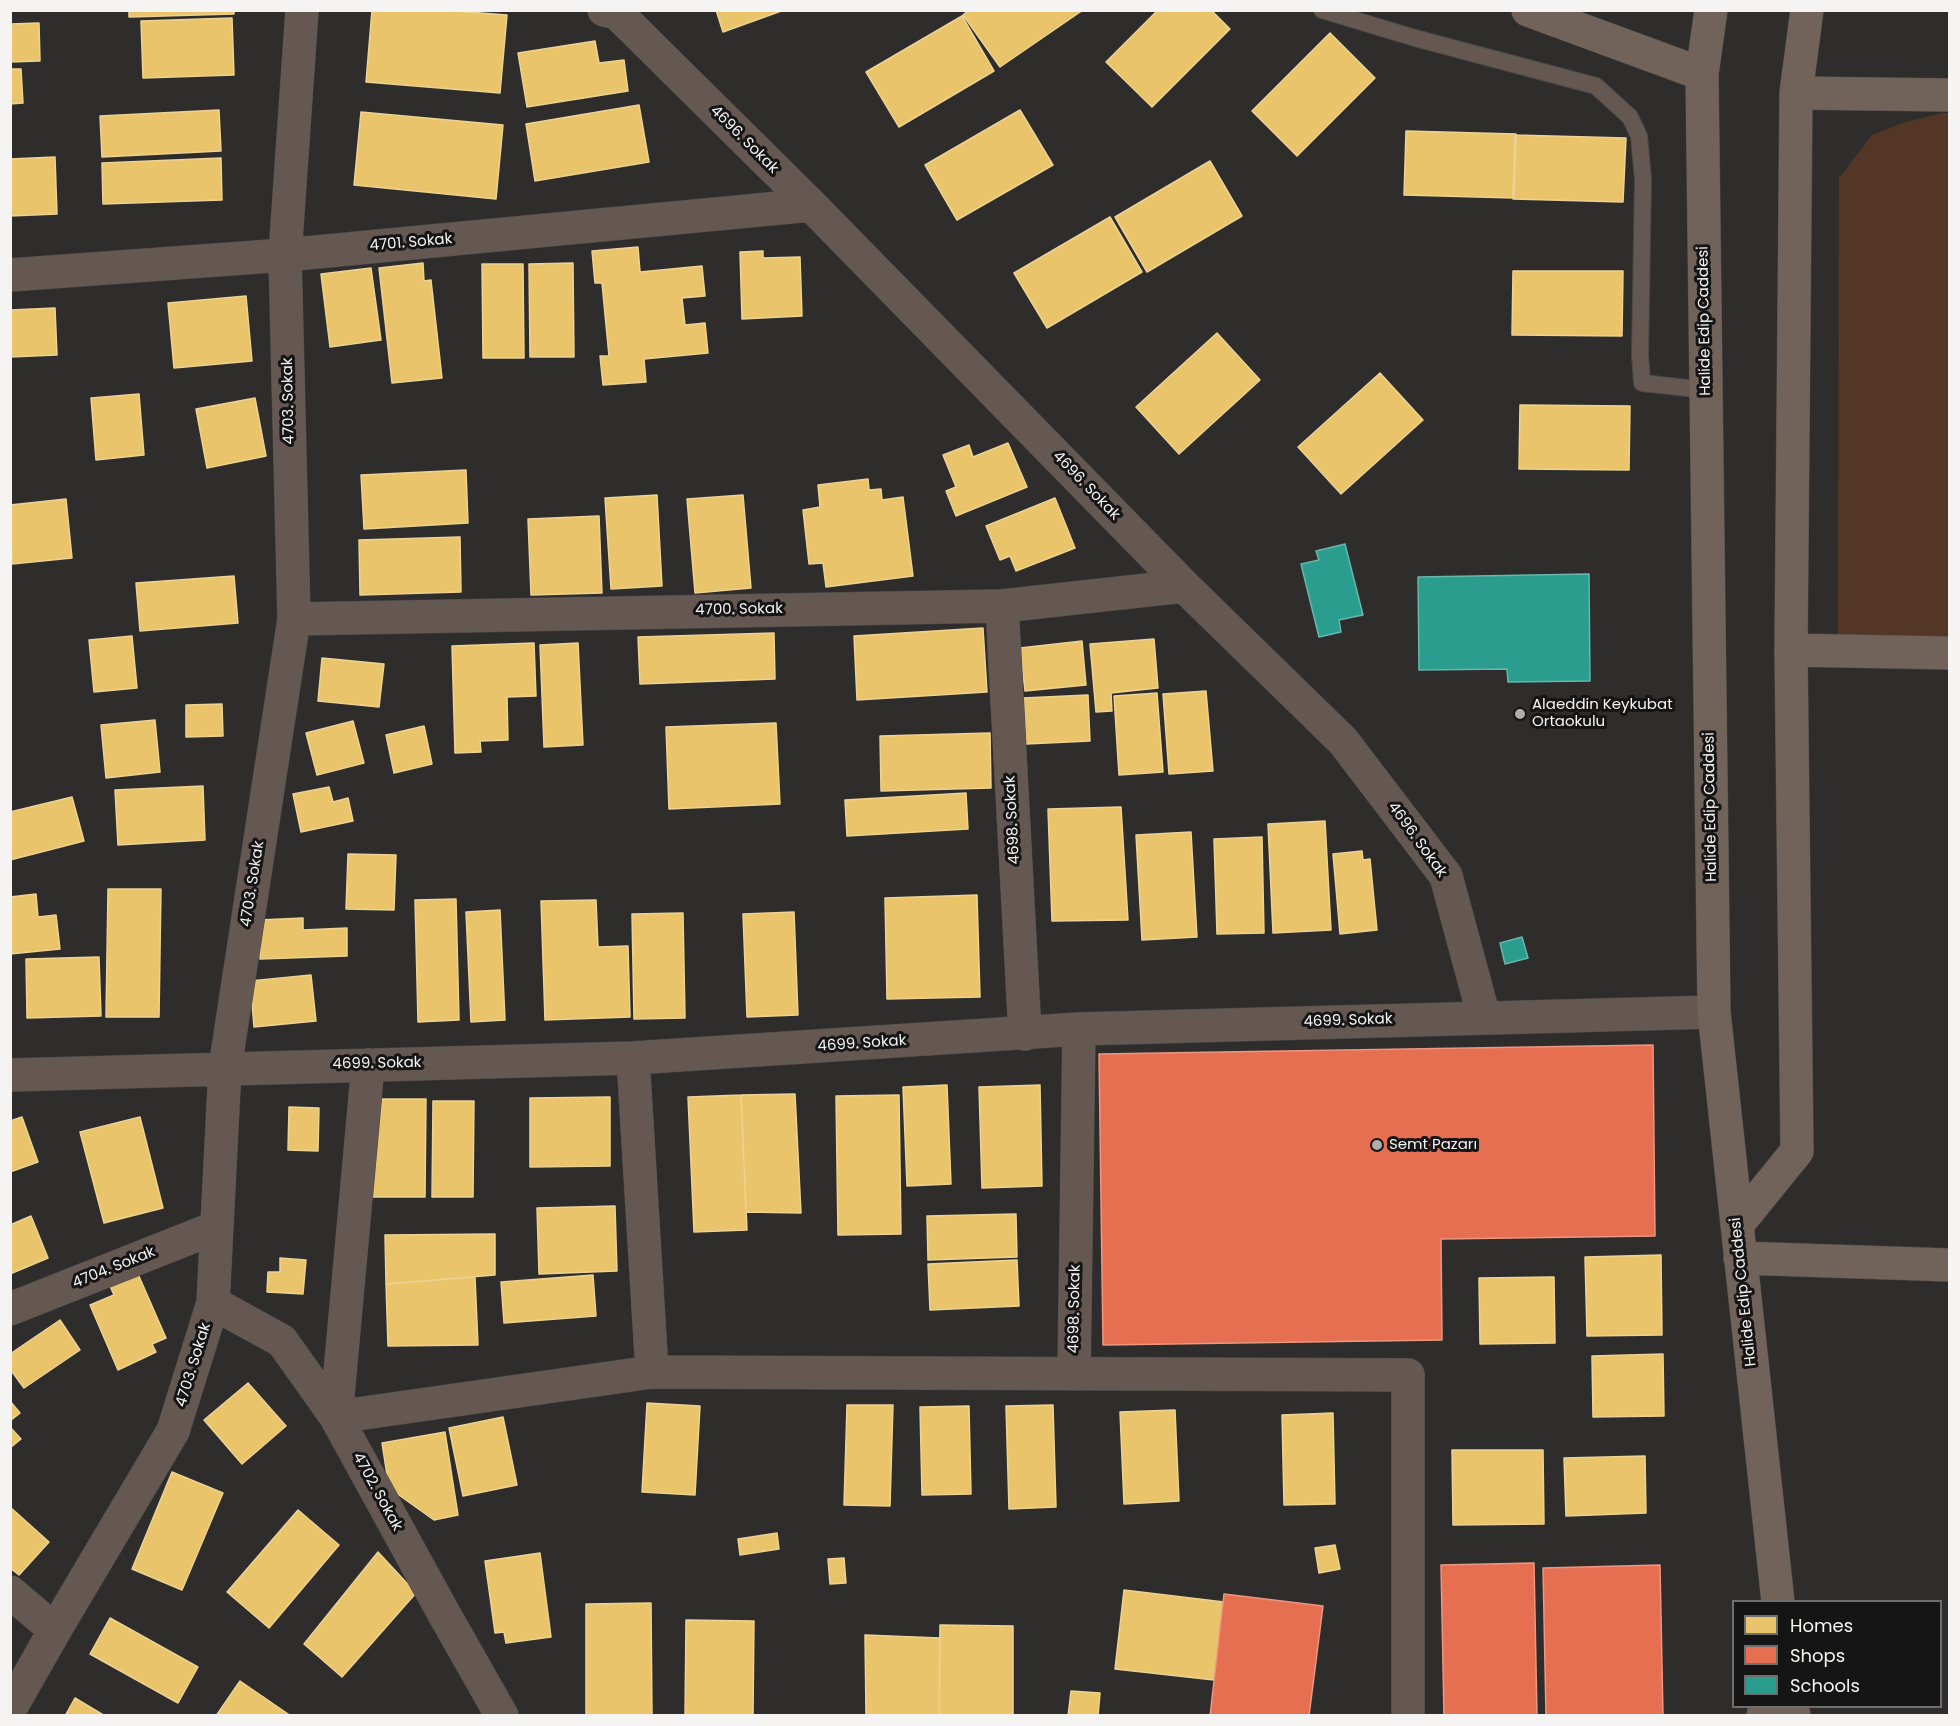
<!DOCTYPE html>
<html>
<head>
<meta charset="utf-8">
<style>
	body { margin:0 }
	#map { position:relative; width:1960px; height:1726px; overflow:hidden; background:#2e2d2c; font-family:Poppins,sans-serif }
	canvas { display:block }
	.frame { position:absolute; inset:0; border:12px solid #f5f4f3; pointer-events:none }
	.legend { position:absolute; left:1732px; top:1600px; width:210px; height:108px; box-sizing:border-box; background:#161515; border:2px solid #6f6e6e; margin:0; padding:8px 10px; list-style:none; font-size:18px; color:#f5f4f3 }
	.legend li { display:flex; align-items:center; gap:12px; height:30px }
	.legend b { width:30px; border:2px solid #6f6e6e }
</style>
</head>
<body>
<div id="map">
<canvas width="1960" height="1726"></canvas>
<div class="frame"></div>
<ul class="legend">
<li><b style="height:16px;background:#e9c46a"></b>Homes</li>
<li><b style="height:16px;background:#e76f51"></b>Shops</li>
<li><b style="height:16px;background:#2a9d8f"></b>Schools</li>
</ul>
</div>
<script>
const ctx = document.querySelector('canvas').getContext('2d');
ctx.lineJoin = 'round';
function paint(path, color) { ctx.fillStyle = color; ctx.fill(path, 'evenodd'); }
function trace(path, color, width, dash) { ctx.strokeStyle = color; ctx.lineWidth = width; ctx.lineCap = dash ? 'butt' : 'round'; ctx.setLineDash(dash || []); ctx.stroke(path); }
function label(font, color, halo, rows, align = 'center') {
  ctx.font = font + ' Poppins,sans-serif'; ctx.lineWidth = 6; ctx.setLineDash([]); ctx.textBaseline = 'middle'; ctx.strokeStyle = halo; ctx.fillStyle = color; for (const [text, x, y, turn = 0] of rows) {
    ctx.save(); ctx.translate(x, y); ctx.rotate((+turn || 0) * Math.PI / 180); ctx.textAlign = isNaN(turn) ? turn : align; if (halo) ctx.strokeText(text, 0, 0); ctx.fillText(text, 0, 0); ctx.restore();
  }
}
paint(new Path2D(`
	M 1942,113 L 1949,113 L 1949,638 L 1838,635 L 1839,178 L 1872,135 L 1903,123 Z`), '#543627');
const homes = new Path2D(`
	M 129,10 L 234,10 L 234,14 L 129,17 Z
	M 372,10 L 442,10 L 507,15 L 500,93 L 366,82 Z
	M 716,10 L 784,10 L 723,32 Z
	M 969,10 L 1083,10 L 1000,67 L 963,15 Z
	M 1158,10 L 1211,10 L 1230,29 L 1152,107 L 1106,62 Z
	M 962,16 L 994,71 L 899,127 L 866,72 Z
	M 232,18 L 234,75 L 143,78 L 141,21 Z
	M 39,23 L 40,61 L 10,62 L 10,24 Z
	M 1330,33 L 1375,78 L 1297,156 L 1252,111 Z
	M 595,41 L 599,63 L 624,60 L 628,91 L 527,107 L 518,53 Z
	M 10,69 L 21,69 L 23,103 L 10,104 Z
	M 639,105 L 649,162 L 535,181 L 526,124 Z
	M 219,110 L 221,151 L 102,157 L 100,116 Z
	M 1020,110 L 1053,165 L 957,220 L 925,165 Z
	M 361,112 L 503,125 L 496,199 L 354,185 Z
	M 1406,131 L 1516,134 L 1514,198 L 1404,195 Z
	M 1515,135 L 1626,138 L 1623,202 L 1513,199 Z
	M 55,157 L 57,214 L 10,216 L 10,159 Z
	M 221,158 L 222,200 L 103,204 L 102,163 Z
	M 1210,161 L 1242,216 L 1147,272 L 1115,217 Z
	M 1110,217 L 1142,272 L 1047,328 L 1014,273 Z
	M 638,247 L 640,272 L 702,266 L 705,296 L 682,298 L 685,325 L 705,323 L 708,353 L 644,359 L 646,382 L 603,385 L 600,356 L 609,356 L 602,283 L 595,283 L 592,251 Z
	M 763,251 L 763,258 L 800,257 L 802,316 L 742,319 L 740,252 Z
	M 423,263 L 424,281 L 431,280 L 442,378 L 392,383 L 379,268 Z
	M 573,263 L 574,357 L 530,357 L 529,264 Z
	M 482,264 L 523,264 L 524,358 L 483,358 Z
	M 371,268 L 381,340 L 330,347 L 321,274 Z
	M 1513,271 L 1623,271 L 1622,336 L 1512,335 Z
	M 246,296 L 252,361 L 174,368 L 168,303 Z
	M 55,308 L 57,355 L 10,357 L 10,310 Z
	M 1217,333 L 1260,380 L 1179,454 L 1136,407 Z
	M 1380,373 L 1423,420 L 1341,494 L 1298,447 Z
	M 139,394 L 144,455 L 96,460 L 91,398 Z
	M 255,398 L 266,456 L 207,468 L 196,409 Z
	M 1520,405 L 1630,406 L 1629,470 L 1519,469 Z
	M 1008,443 L 1027,487 L 956,516 L 946,491 L 956,487 L 943,455 L 969,445 L 973,457 Z
	M 466,470 L 468,523 L 364,529 L 361,475 Z
	M 868,479 L 869,490 L 881,489 L 882,500 L 903,497 L 913,576 L 826,587 L 823,563 L 809,564 L 803,510 L 820,507 L 818,485 Z
	M 657,495 L 662,586 L 611,589 L 605,498 Z
	M 743,495 L 751,588 L 695,593 L 687,499 Z
	M 1055,498 L 1075,548 L 1016,571 L 1010,556 L 1000,560 L 986,526 Z
	M 66,499 L 72,558 L 12,564 L 10,505 Z
	M 599,516 L 602,593 L 531,595 L 528,519 Z
	M 460,537 L 461,592 L 360,595 L 359,540 Z
	M 234,576 L 238,623 L 140,631 L 136,583 Z
	M 983,628 L 987,692 L 857,700 L 854,636 Z
	M 774,633 L 775,679 L 640,684 L 638,637 Z
	M 132,636 L 137,688 L 94,692 L 89,640 Z
	M 1154,639 L 1158,688 L 1111,693 L 1112,711 L 1096,712 L 1090,644 Z
	M 1082,641 L 1086,685 L 1025,691 L 1020,648 Z
	M 534,643 L 536,696 L 507,697 L 508,740 L 480,741 L 481,752 L 455,753 L 452,646 Z
	M 578,643 L 583,745 L 544,747 L 540,645 Z
	M 322,658 L 384,664 L 379,707 L 318,701 Z
	M 1206,691 L 1213,771 L 1169,774 L 1163,694 Z
	M 1157,693 L 1163,772 L 1119,775 L 1114,696 Z
	M 1088,695 L 1090,741 L 1026,744 L 1023,698 Z
	M 222,704 L 223,736 L 186,737 L 186,705 Z
	M 155,720 L 160,772 L 106,778 L 101,725 Z
	M 353,721 L 364,763 L 317,775 L 306,733 Z
	M 776,723 L 780,804 L 669,809 L 666,727 Z
	M 424,726 L 432,764 L 394,773 L 386,735 Z
	M 990,733 L 991,788 L 881,791 L 880,736 Z
	M 203,786 L 205,840 L 118,845 L 115,790 Z
	M 329,787 L 333,802 L 348,798 L 353,821 L 301,832 L 293,794 Z
	M 966,793 L 968,829 L 847,836 L 845,800 Z
	M 72,797 L 84,841 L 10,860 L 10,812 Z
	M 1121,807 L 1128,920 L 1052,921 L 1048,809 Z
	M 1325,821 L 1331,930 L 1273,933 L 1268,824 Z
	M 1191,832 L 1197,937 L 1142,940 L 1136,835 Z
	M 1262,837 L 1264,933 L 1217,934 L 1214,839 Z
	M 1362,851 L 1363,860 L 1370,859 L 1377,930 L 1340,934 L 1333,854 Z
	M 348,854 L 396,855 L 394,910 L 346,909 Z
	M 108,889 L 161,889 L 159,1017 L 106,1017 Z
	M 36,894 L 38,917 L 56,915 L 60,949 L 10,954 L 10,897 Z
	M 977,895 L 980,997 L 887,999 L 885,898 Z
	M 456,899 L 459,1020 L 418,1022 L 415,900 Z
	M 596,900 L 598,947 L 628,946 L 630,1017 L 545,1020 L 541,901 Z
	M 500,910 L 505,1020 L 471,1022 L 466,912 Z
	M 794,912 L 798,1015 L 747,1017 L 743,914 Z
	M 683,913 L 685,1018 L 634,1019 L 632,914 Z
	M 303,918 L 303,930 L 347,928 L 347,956 L 260,959 L 259,920 Z
	M 99,957 L 101,1016 L 27,1018 L 26,959 Z
	M 311,975 L 316,1021 L 254,1027 L 250,981 Z
	M 947,1085 L 951,1184 L 907,1186 L 903,1087 Z
	M 1040,1085 L 1042,1186 L 982,1188 L 979,1087 Z
	M 795,1094 L 801,1213 L 746,1212 L 741,1095 Z
	M 741,1095 L 747,1230 L 694,1232 L 688,1097 Z
	M 899,1095 L 901,1234 L 838,1235 L 836,1096 Z
	M 610,1097 L 610,1166 L 530,1167 L 530,1098 Z
	M 370,1099 L 426,1099 L 425,1197 L 370,1197 Z
	M 433,1101 L 474,1101 L 473,1197 L 432,1197 Z
	M 289,1107 L 319,1108 L 318,1151 L 288,1150 Z
	M 22,1117 L 38,1162 L 10,1172 L 10,1121 Z
	M 140,1117 L 163,1208 L 104,1223 L 80,1132 Z
	M 615,1206 L 617,1271 L 539,1274 L 537,1208 Z
	M 1016,1214 L 1017,1257 L 928,1260 L 927,1216 Z
	M 31,1216 L 48,1258 L 10,1274 L 10,1225 Z
	M 495,1234 L 495,1275 L 386,1284 L 385,1235 Z
	M 1661,1255 L 1662,1335 L 1587,1336 L 1585,1257 Z
	M 280,1258 L 306,1260 L 303,1294 L 267,1292 L 268,1272 L 280,1272 Z
	M 1017,1260 L 1019,1306 L 930,1310 L 928,1264 Z
	M 138,1274 L 166,1338 L 152,1344 L 156,1352 L 118,1370 L 90,1305 L 114,1295 L 110,1286 Z
	M 593,1275 L 596,1316 L 504,1323 L 501,1282 Z
	M 475,1277 L 478,1345 L 388,1346 L 386,1284 Z
	M 1554,1277 L 1555,1343 L 1480,1344 L 1479,1278 Z
	M 60,1320 L 80,1350 L 24,1388 L 10,1369 L 10,1354 Z
	M 1663,1354 L 1664,1416 L 1593,1417 L 1592,1356 Z
	M 248,1383 L 286,1426 L 242,1464 L 204,1420 Z
	M 10,1401 L 20,1413 L 10,1421 Z
	M 647,1403 L 700,1406 L 695,1495 L 642,1492 Z
	M 847,1405 L 893,1405 L 890,1506 L 844,1505 Z
	M 1053,1405 L 1056,1507 L 1009,1509 L 1006,1406 Z
	M 969,1406 L 971,1494 L 922,1495 L 920,1407 Z
	M 1175,1410 L 1179,1501 L 1124,1504 L 1120,1412 Z
	M 1333,1413 L 1335,1504 L 1284,1505 L 1282,1415 Z
	M 503,1417 L 517,1485 L 463,1496 L 449,1428 Z
	M 10,1427 L 21,1439 L 10,1448 Z
	M 445,1432 L 458,1515 L 434,1520 L 389,1488 L 382,1443 Z
	M 1452,1450 L 1543,1450 L 1544,1524 L 1453,1525 Z
	M 1645,1456 L 1646,1513 L 1566,1516 L 1564,1458 Z
	M 172,1472 L 223,1493 L 182,1590 L 132,1569 Z
	M 10,1507 L 49,1542 L 19,1575 L 10,1568 Z
	M 298,1510 L 339,1545 L 269,1628 L 227,1592 Z
	M 777,1533 L 779,1549 L 740,1555 L 738,1539 Z
	M 1335,1545 L 1340,1569 L 1319,1573 L 1315,1548 Z
	M 378,1552 L 416,1593 L 342,1677 L 304,1644 Z
	M 540,1553 L 551,1637 L 506,1643 L 504,1632 L 495,1633 L 485,1561 Z
	M 844,1558 L 846,1583 L 830,1584 L 828,1559 Z
	M 1124,1590 L 1224,1602 L 1214,1680 L 1115,1669 Z
	M 651,1603 L 652,1716 L 586,1716 L 586,1604 Z
	M 110,1618 L 198,1667 L 178,1703 L 90,1654 Z
	M 686,1620 L 754,1621 L 753,1716 L 685,1716 Z
	M 940,1625 L 1013,1626 L 1013,1716 L 939,1716 Z
	M 865,1635 L 940,1638 L 939,1716 L 866,1716 Z
	M 240,1681 L 291,1716 L 216,1716 Z
	M 1071,1691 L 1100,1693 L 1098,1716 L 1068,1716 Z
	M 75,1698 L 105,1716 L 65,1716 Z`);
paint(homes, '#e9c46a');
trace(homes, '#edd293', 1.5);
const shops = new Path2D(`
	M 1653,1045 L 1655,1236 L 1441,1239 L 1442,1340 L 1103,1345 L 1099,1054 Z
	M 1534,1563 L 1537,1716 L 1444,1716 L 1441,1565 Z
	M 1660,1565 L 1663,1716 L 1546,1716 L 1543,1568 Z
	M 1224,1594 L 1323,1606 L 1309,1716 L 1210,1716 Z`);
paint(shops, '#e76f51');
trace(shops, '#eb9782', 1.5);
const schools = new Path2D(`
	M 1345,544 L 1363,615 L 1339,620 L 1341,632 L 1319,637 L 1301,564 L 1319,560 L 1316,551 Z
	M 1589,574 L 1590,681 L 1508,682 L 1507,669 L 1419,670 L 1418,577 Z
	M 1522,937 L 1528,958 L 1505,964 L 1500,943 Z`);
paint(schools, '#2a9d8f');
trace(schools, '#67b7ad', 1.5);
const lane = new Path2D(`
	M 1322,10 L 1415,38 L 1596,86 L 1630,117 L 1639,136 L 1643,179 L 1640,355 L 1642,383 L 1706,390`);
const street = new Path2D(`
	M 604,10 L 617,13 L 811,205 L 1184,586 L 1343,741 L 1446,876 L 1484,1017
	M 10,275 L 285,255 L 811,205
	M 1002,606 L 1025,1034
	M 294,619 L 1002,606 L 1184,586
	M 633,1058 L 652,1372
	M 368,1065 L 336,1417 L 652,1372 L 1408,1375 L 1408,1716
	M 10,1075 L 633,1058 L 1079,1029 L 1714,1012
	M 213,1303 L 282,1341 L 336,1417 L 443,1612 L 502,1716
	M 10,1309 L 217,1227
	M 1074,1374 L 1079,1029
	M 10,1592 L 55,1630
	M 10,1709 L 55,1630 L 173,1431 L 213,1303 L 225,1068 L 294,619 L 285,255 L 302,10`);
const secondary = new Path2D(`
	M 1528,10 L 1702,74
	M 1711,10 L 1702,74 L 1714,1012 L 1778,1602
	M 1796,93 L 1950,95
	M 1791,650 L 1950,653
	M 1737,1225 L 1797,1151 L 1791,650 L 1796,93 L 1807,10
	M 1740,1258 L 1950,1265
	M 1792,1706 L 1794,1716
	M 1763,1716 L 1765,1706`);
trace(lane, '#4a4948', 18);
trace(street, '#4a4948', 34);
trace(secondary, '#4a4948', 34);
trace(lane, '#655852', 16);
trace(street, '#655852', 33);
trace(secondary, '#71625a', 33);
for (const [x, y, r, color] of [
	[1520,714,6,"#afaead"],
	[1377,1145,6,"#afaead"]
]) { const dot = new Path2D(); dot.arc(x, y, r, 0, 2 * Math.PI); ctx.fillStyle = color; ctx.fill(dot); trace(dot, '#161515', 2); }
label('15px', '#f5f4f3', '#161515', [
	["4696. Sokak",744,140,45],
	["4701. Sokak",411,243,-5],
	["Halide Edip Caddesi",1705,321,-91],
	["4703. Sokak",289,401,-91],
	["4696. Sokak",1086,486,46],
	["4700. Sokak",739,610,-1],
	["Halide Edip Caddesi",1711,807,-91],
	["4698. Sokak",1013,820,-93],
	["4696. Sokak",1417,840,54],
	["4703. Sokak",253,884,-81],
	["4699. Sokak",1348,1021,-2],
	["4699. Sokak",862,1044,-4],
	["4699. Sokak",377,1064,-1],
	["4704. Sokak",114,1268,-22],
	["Halide Edip Caddesi",1744,1292,-96],
	["4698. Sokak",1075,1309,-89],
	["4703. Sokak",194,1365,-73],
	["4702. Sokak",377,1492,61]
]);
label('15px', '#f5f4f3', '#161515', [
	["Alaeddin Keykubat",1532,705],
	["Ortaokulu",1532,722],
	["Semt Pazarı",1389,1145]
], 'left');
</script>
</body>
</html>
